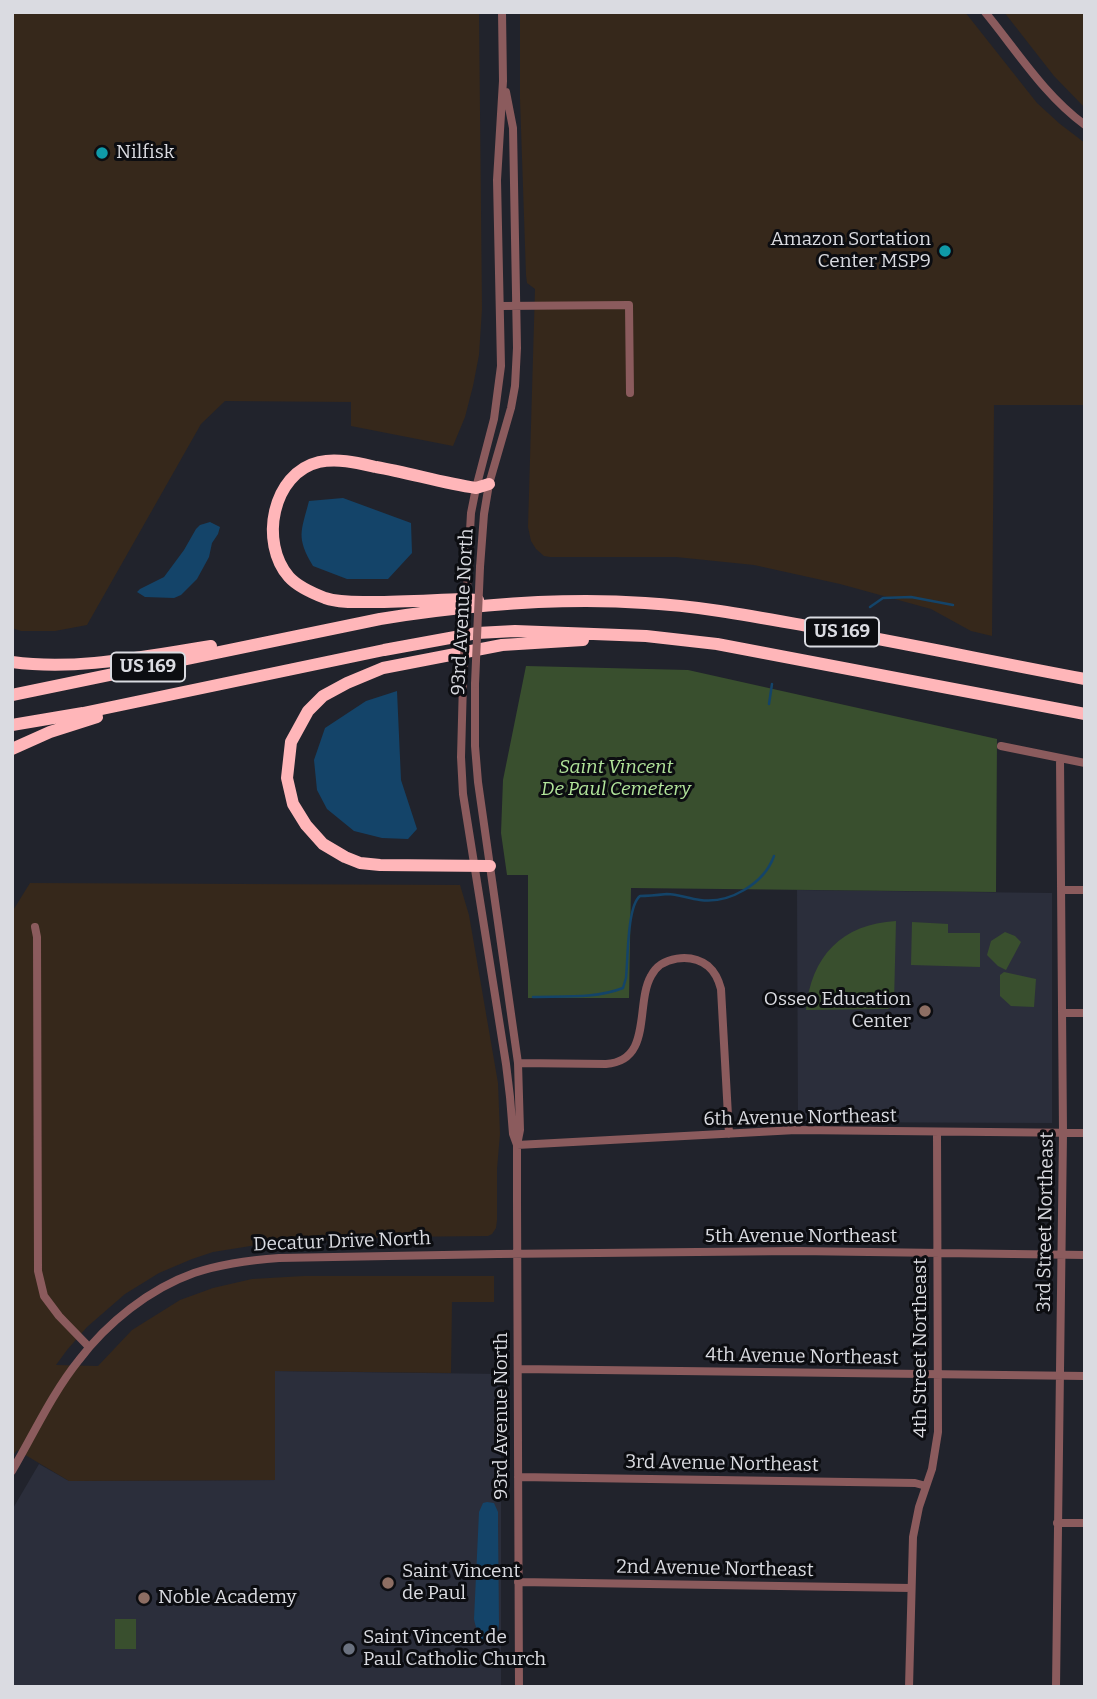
<!DOCTYPE html>
<html>
<head>
<meta charset="utf-8">
<style>
	body { margin:0 }
	#map { position:relative; width:1097px; height:1699px; overflow:hidden; background:#21232c; font-family:Bitter,serif }
	canvas { display:block }
	.frame { position:absolute; inset:0; border:14px solid #dadbe1; pointer-events:none }
</style>
</head>
<body>
<div id="map">
<canvas width="1097" height="1699"></canvas>
<div class="frame"></div>
</div>
<script>
const ctx = document.querySelector('canvas').getContext('2d');
ctx.lineJoin = 'round';
function paint(path, color) { ctx.fillStyle = color; ctx.fill(path, 'evenodd'); }
function trace(path, color, width, dash) { ctx.strokeStyle = color; ctx.lineWidth = width; ctx.lineCap = dash ? 'butt' : 'round'; ctx.setLineDash(dash || []); ctx.stroke(path); }
function label(font, color, halo, rows, align = 'center') {
  ctx.font = font + ' Bitter,serif'; ctx.lineWidth = 6; ctx.setLineDash([]); ctx.textBaseline = 'middle'; ctx.strokeStyle = halo; ctx.fillStyle = color; for (const [text, x, y, turn = 0] of rows) {
    ctx.save(); ctx.translate(x, y); ctx.rotate((+turn || 0) * Math.PI / 180); ctx.textAlign = isNaN(turn) ? turn : align; if (halo) ctx.strokeText(text, 0, 0); ctx.fillText(text, 0, 0); ctx.restore();
  }
}
paint(new Path2D(`
	M 797,890 L 1052,893 L 1052,1123 L 798,1122 Z
	M 275,1371 L 501,1374 L 501,1687 L 12,1687 L 12,1510 L 39,1464 L 69,1481 L 275,1480 Z`), '#2b2e3b');
paint(new Path2D(`
	M 12,12 L 479,12 L 482,309 L 479,355 L 473,386 L 465,417 L 453,446 L 351,426 L 351,402 L 225,401 L 201,424 L 87,625 L 55,631 L 21,631 L 12,628 Z
	M 520,12 L 965,12 L 1037,103 L 1060,124 L 1085,143 L 1085,405 L 994,405 L 992,636 L 971,631 L 931,609 L 840,584 L 754,565 L 676,557 L 550,557 L 544,556 L 536,549 L 531,541 L 528,527 L 535,289 L 527,283 L 526,275 L 520,99 Z
	M 1004,12 L 1085,12 L 1085,108 L 1054,76 Z
	M 30,883 L 460,885 L 469,915 L 498,1083 L 500,1134 L 497,1169 L 497,1220 L 496,1228 L 492,1234 L 488,1236 L 390,1237 L 263,1244 L 213,1252 L 192,1259 L 159,1273 L 125,1294 L 87,1327 L 67,1350 L 56,1365 L 98,1366 L 132,1330 L 180,1300 L 213,1288 L 252,1279 L 304,1276 L 494,1276 L 494,1302 L 452,1302 L 451,1373 L 275,1371 L 275,1480 L 69,1481 L 17,1450 L 12,1457 L 12,912 Z`), '#36281b');
paint(new Path2D(`
	M 526,666 L 688,670 L 997,739 L 996,892 L 631,888 L 629,998 L 528,998 L 528,875 L 507,875 L 501,833 L 503,780 Z
	M 896,921 L 894,1003 L 888,1009 L 806,1010 C 811,956 842,924 896,921 Z
	M 912,922 L 948,924 L 948,933 L 980,933 L 980,967 L 911,965 Z
	M 1005,932 L 1015,936 L 1021,942 L 1006,970 L 998,966 L 987,955 L 991,941 Z
	M 1004,972 L 1036,979 L 1034,1007 L 1011,1006 L 1000,996 L 1000,975 Z
	M 115,1619 L 136,1619 L 136,1649 L 115,1649 Z`), '#394f2e');
paint(new Path2D(`
	M 343,498 L 411,523 L 412,553 L 388,579 L 347,579 L 313,566 C 296,537 301,532 309,501 Z
	M 210,522 L 220,527 L 218,534 L 212,543 L 209,557 L 197,579 L 181,595 L 174,598 L 145,597 L 137,592 L 140,589 L 164,577 L 184,550 L 196,529 L 200,525 Z
	M 397,691 L 401,780 L 417,829 L 408,839 L 382,838 L 354,831 L 327,809 L 317,790 L 314,760 L 325,728 L 366,701 Z
	M 487,1502 L 494,1503 L 498,1512 L 498,1524 L 499,1624 L 497,1639 L 491,1643 L 482,1642 C 479,1638 475,1625 474,1619 L 479,1512 L 483,1503 Z`), '#144469');
trace(new Path2D(`
	M 870,607 L 883,598 L 911,597 L 953,605
	M 769,704 L 772,684
	M 533,997 C 562,996 595,999 623,988 L 626,978 C 628,960 627,906 640,896 C 649,896 658,895 667,894 C 678,894 689,899 700,900 C 729,904 764,884 774,856`), '#144469', 2.5);
trace(new Path2D(`
	M 985,12 C 1017,51 1044,95 1085,125
	M 500,306 L 629,305 L 630,393
	M 468,567 L 471,513 L 476,488 L 494,419 L 501,366 L 497,180 L 503,81 L 502,12
	M 480,567 L 484,514 L 489,484 L 511,408 L 515,386 L 517,348 L 513,128 L 506,92
	M 463,682 L 461,757 L 463,794 L 506,1064 L 510,1097 L 513,1134 L 517,1145
	M 475,684 L 475,746 L 478,782 L 518,1063 L 520,1130 L 517,1145 L 517,1201 L 519,1687
	M 1001,746 L 1085,763
	M 1061,890 L 1085,890
	M 35,927 L 37,937 L 38,1271 L 44,1296 L 59,1316 L 89,1347
	M 1062,1013 L 1085,1013
	M 518,1063 L 606,1064 C 653,1061 635,1004 651,976 C 661,956 691,953 708,966 C 715,972 719,981 721,989 L 729,1134
	M 517,1145 L 796,1130 L 1085,1133
	M 518,1369 L 1085,1376
	M 12,1471 C 33,1435 53,1392 79,1360 C 107,1323 149,1289 194,1273 C 221,1264 250,1260 279,1258 L 498,1254 L 797,1251 L 1085,1255
	M 518,1477 L 915,1483 L 926,1486
	M 1057,1523 L 1085,1523
	M 518,1582 L 911,1588
	M 909,1687 L 913,1537 L 919,1507 L 932,1469 L 938,1432 L 937,1132
	M 1056,1687 L 1063,1133 L 1060,758`), '#8b5b5d', 8);
trace(new Path2D(`
	M 478,600 L 463,599 C 433,600 403,602 373,602 C 357,602 340,603 325,598 C 312,593 298,587 289,577 C 259,543 272,473 319,462 C 338,458 358,463 376,467 C 410,473 442,483 476,488 L 489,484
	M 12,662 C 78,671 145,656 211,646
	M 12,695 L 380,619 C 468,605 556,597 645,603 C 701,606 757,617 813,627 C 904,643 994,662 1085,679
	M 12,725 L 83,713 L 384,650 L 477,633 L 515,631 L 646,636 L 717,644 L 1085,714
	M 12,749 L 50,732 L 97,717
	M 490,866 L 380,865 L 360,863 L 345,857 L 323,844 L 306,825 L 293,804 L 287,778 L 291,742 L 308,711 L 323,696 L 347,683 L 383,668 L 502,645 L 583,640`), '#ffb6b9', 12);
trace(new Path2D(`
	M 463,682 L 468,567
	M 475,684 L 480,567`), '#8b5b5d', 8);
for (const [x, y, r, color] of [
	[102,153,7,"#0f9aa8"],
	[945,251,7,"#0f9aa8"],
	[925,1011,7,"#8d6e63"],
	[388,1583,7,"#8d6e63"],
	[144,1598,7,"#8d6e63"],
	[349,1649,7,"#6b7280"]
]) { const dot = new Path2D(); dot.arc(x, y, r, 0, 2 * Math.PI); ctx.fillStyle = color; ctx.fill(dot); trace(dot, '#0c0d11', 2.5); }
for (const [x, y, w] of [
	[842,632,74],
	[148,667,74]
]) { const box = new Path2D(); box.roundRect(x - w / 2, y - 14.5, w, 29, 5); ctx.fillStyle = '#0c0d11'; ctx.fill(box); trace(box, '#dadbe1', 2); }
label('bold 18px', '#dadbe1', null, [
	["US 169",842,632],
	["US 169",148,667]
]);
label('19px', '#dadbe1', '#0c0d11', [
	["Nilfisk",116,153],
	["Amazon Sortation",931,240,"right"],
	["Center MSP9",931,262,"right"],
	["Osseo Education",911,1000,"right"],
	["Center",911,1022,"right"],
	["Saint Vincent",402,1572],
	["de Paul",402,1594],
	["Noble Academy",158,1598],
	["Saint Vincent de",363,1638],
	["Paul Catholic Church",363,1660]
], 'left');
label('19px', '#dadbe1', '#0c0d11', [
	["93rd Avenue North",463,612,-87],
	["6th Avenue Northeast",800,1118,-1],
	["3rd Street Northeast",1046,1222,-89],
	["5th Avenue Northeast",801,1237],
	["Decatur Drive North",342,1242,-2],
	["4th Street Northeast",921,1348,-90],
	["4th Avenue Northeast",802,1357,1],
	["93rd Avenue North",502,1416,-90],
	["3rd Avenue Northeast",722,1464,1],
	["2nd Avenue Northeast",715,1569,1]
]);
label('italic 19px', '#b2e59b', '#0c0d11', [
	["Saint Vincent",616,768],
	["De Paul Cemetery",616,790]
]);
</script>
</body>
</html>
